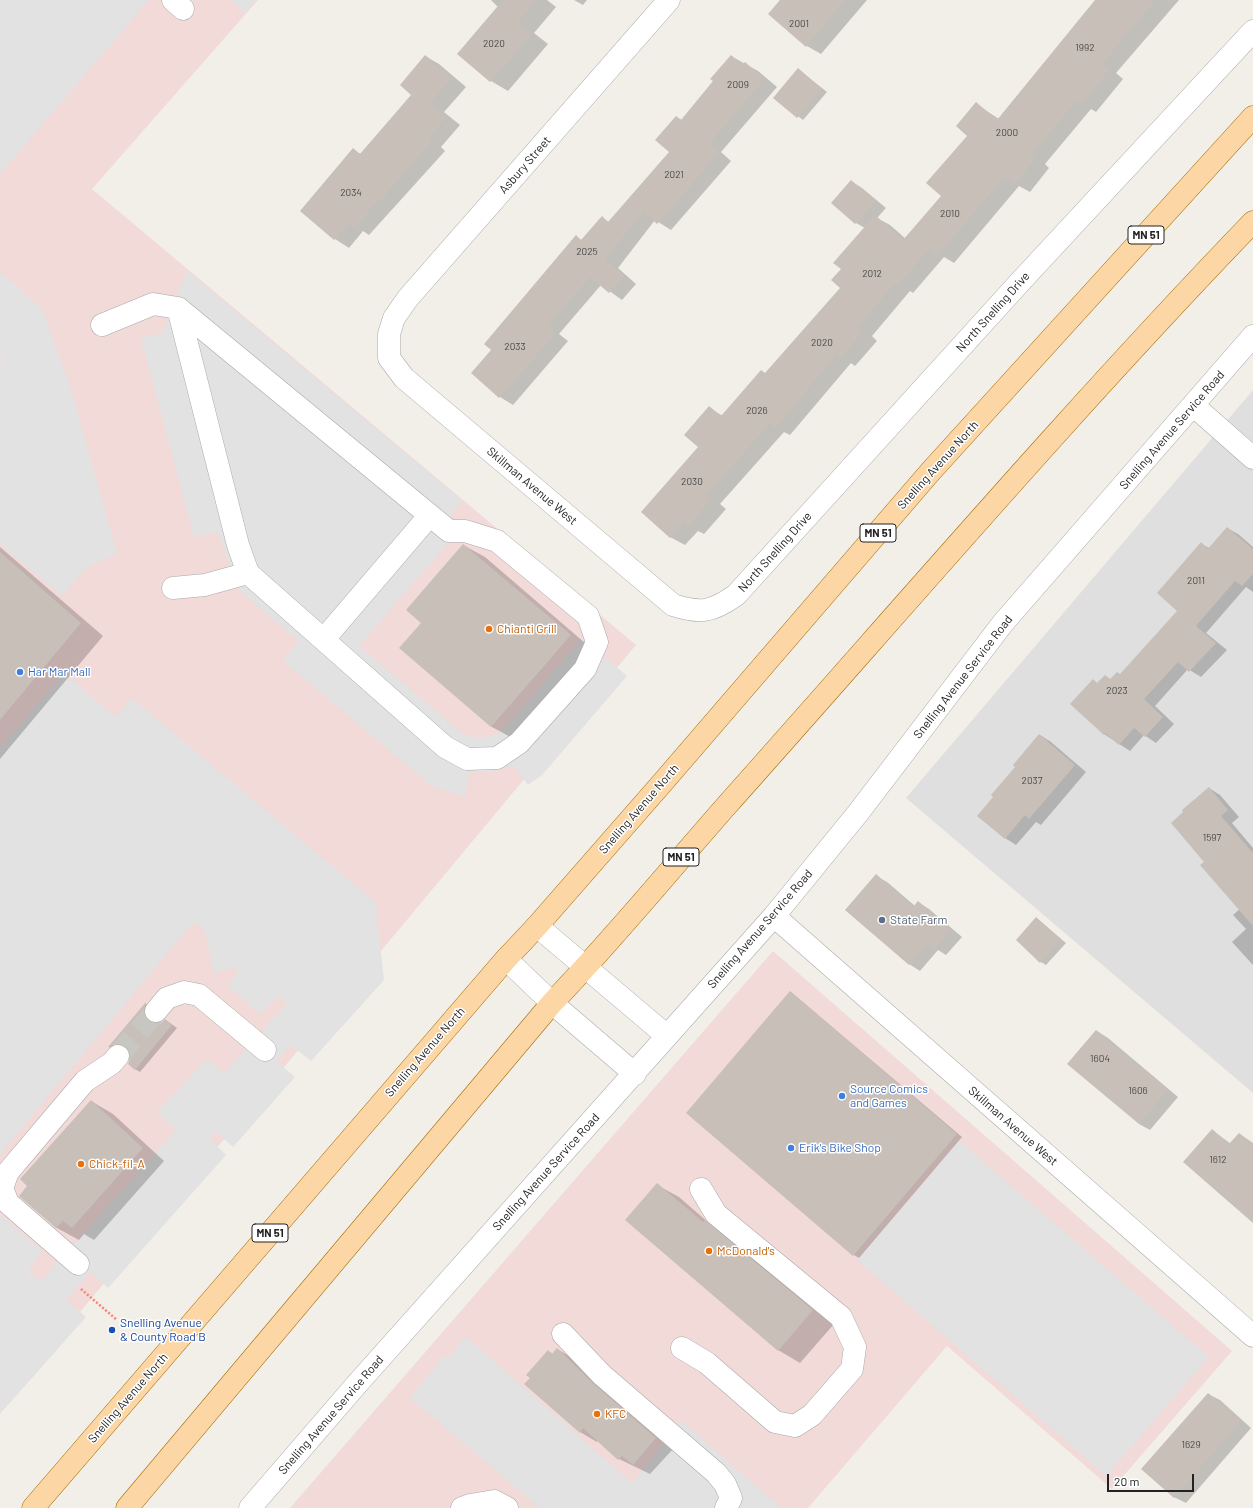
<!DOCTYPE html>
<html>
<head>
<meta charset="utf-8">
<style>
	body { margin:0 }
	#map { position:relative; width:1253px; height:1508px; overflow:hidden; background:#f2efe9; font-family:Barlow,sans-serif }
	canvas { display:block }
	.scale { position:absolute; left:1107px; top:1474px; width:87px; height:18px; box-sizing:border-box; border:2px solid #222; border-top:0; padding-left:5px; font-size:12px; line-height:14px; white-space:nowrap; color:#222; -webkit-text-stroke:3px #fff; paint-order:stroke }
</style>
</head>
<body>
<div id="map">
<canvas width="1253" height="1508"></canvas>
<div class="scale">20 m</div>
</div>
<script>
const ctx = document.querySelector('canvas').getContext('2d');
ctx.lineJoin = 'round';
function paint(path, color) { ctx.fillStyle = color; ctx.fill(path, 'evenodd'); }
function trace(path, color, width, dash) { ctx.strokeStyle = color; ctx.lineWidth = width; ctx.lineCap = dash ? 'butt' : 'round'; ctx.setLineDash(dash || []); ctx.stroke(path); }
function label(font, color, halo, rows, align = 'center') {
  ctx.font = font + ' Barlow,sans-serif'; ctx.lineWidth = 3; ctx.setLineDash([]); ctx.textBaseline = 'middle'; ctx.strokeStyle = halo; ctx.fillStyle = color; for (const [text, x, y, turn = 0] of rows) {
    ctx.save(); ctx.translate(x, y); ctx.rotate((+turn || 0) * Math.PI / 180); ctx.textAlign = isNaN(turn) ? turn : align; if (halo) ctx.strokeText(text, 0, 0); ctx.fillText(text, 0, 0); ctx.restore();
  }
}
paint(new Path2D(`
	M 1253,390 L 1253,1093 L 906,798 Z`), '#e0dfdf');
paint(new Path2D(`
	M 0,0 L 258,0 L 92,189 L 636,645 L 0,1408 Z
	M 773,951 L 1232,1351 L 1112,1489 L 947,1346 L 808,1508 L 290,1508 Z`), '#f2dad9');
paint(new Path2D(`
	M 0,0 L 149,0 L 0,174 Z
	M 231,0 L 256,0 L 245,13 Z
	M 187,271 L 463,501 L 448,518 L 461,528 L 359,646 L 462,733 L 472,738 L 488,737 L 503,730 L 582,638 L 627,676 L 542,775 L 528,785 L 513,765 L 492,772 L 469,772 L 465,797 L 432,786 L 283,661 L 298,641 L 241,592 L 217,532 L 194,537 L 141,338 L 162,333 Z
	M 0,272 L 42,309 L 69,383 L 117,554 L 87,567 L 62,596 L 0,544 L 0,360 L 3,357 L 0,354 Z
	M 64,673 L 115,717 L 132,698 L 375,902 L 384,980 L 311,1061 L 291,1045 L 276,1061 L 295,1077 L 233,1147 L 215,1131 L 210,1139 L 226,1155 L 108,1288 L 90,1272 L 66,1300 L 86,1317 L 0,1414 L 0,1215 L 43,1252 L 28,1270 L 41,1281 L 176,1130 L 157,1112 L 207,1059 L 224,1073 L 287,1004 L 278,996 L 261,1014 L 227,986 L 238,971 L 234,968 L 214,973 L 205,931 L 193,922 L 0,1154 L 0,748 Z
	M 959,1141 L 1209,1357 L 1106,1476 L 857,1260 Z
	M 465,1336 L 632,1483 L 682,1421 L 781,1508 L 540,1508 L 410,1398 L 443,1356 L 448,1358 Z`), '#e2e2e2');
paint(new Path2D(`
	M 491,0 L 547,0 L 556,7 L 534,33 L 548,44 L 508,91 L 491,81 L 458,54 L 498,7 Z
	M 574,0 L 587,0 L 583,5 Z
	M 782,0 L 867,0 L 821,54 L 807,46 Z
	M 1096,0 L 1179,0 L 1116,73 L 1123,79 L 1096,112 L 1091,109 L 1045,164 L 1049,168 L 1030,192 L 1019,186 L 954,263 L 944,257 L 913,293 L 910,291 L 872,336 L 877,341 L 855,366 L 851,363 L 790,435 L 784,432 L 720,504 L 726,509 L 704,534 L 698,531 L 685,545 L 670,537 L 699,447 L 709,408 L 723,416 L 766,374 L 842,287 L 842,269 L 865,228 L 856,223 L 833,203 L 851,181 L 862,188 L 886,208 L 877,218 L 890,225 L 906,239 L 942,196 L 969,135 L 976,104 L 999,119 Z
	M 425,56 L 439,64 L 466,87 L 444,112 L 460,125 L 441,147 L 445,151 L 369,235 L 363,231 L 349,248 L 335,239 L 302,211 L 353,150 L 361,154 L 412,95 Z
	M 731,56 L 758,71 L 777,87 L 721,152 L 731,161 L 671,230 L 655,220 L 618,268 L 636,284 L 622,300 L 601,285 L 559,334 L 568,341 L 513,405 L 500,397 L 472,373 L 492,350 L 576,237 L 583,241 L 602,218 L 609,222 L 670,152 L 676,117 L 682,120 L 714,81 Z
	M 798,69 L 827,92 L 803,120 L 774,98 Z
	M 1227,528 L 1238,534 L 1253,547 L 1253,592 L 1246,587 L 1206,633 L 1227,650 L 1201,677 L 1188,669 L 1155,706 L 1174,724 L 1156,743 L 1144,735 L 1130,751 L 1104,734 L 1093,681 L 1098,684 L 1105,676 L 1111,680 L 1121,675 L 1179,611 L 1201,544 L 1209,548 Z
	M 463,545 L 485,557 L 592,649 L 514,739 L 492,727 L 401,648 L 422,623 Z
	M 0,547 L 103,636 L 0,759 Z
	M 1040,735 L 1051,742 L 1086,772 L 1041,825 L 1036,822 L 1016,845 L 1005,838 L 995,797 Z
	M 1209,788 L 1220,795 L 1239,817 L 1232,823 L 1253,848 L 1253,965 L 1232,942 L 1246,929 L 1233,915 L 1240,909 L 1206,862 Z
	M 876,876 L 887,882 L 915,906 L 918,902 L 929,909 L 962,937 L 946,955 L 938,950 L 920,971 L 909,964 Z
	M 1037,919 L 1066,943 L 1046,965 L 1041,962 Z
	M 791,992 L 962,1137 L 859,1258 L 854,1255 Z
	M 146,1004 L 151,1006 L 149,1019 L 152,1024 L 161,1024 L 166,1020 L 177,1028 L 140,1072 L 135,1069 L 131,1052 L 127,1047 L 114,1050 L 109,1047 Z
	M 1097,1031 L 1108,1038 L 1178,1097 L 1150,1130 L 1139,1124 Z
	M 91,1101 L 113,1114 L 164,1161 L 94,1240 L 84,1234 L 79,1240 L 57,1228 L 20,1196 Z
	M 1212,1130 L 1231,1144 L 1240,1134 L 1253,1143 L 1253,1222 Z
	M 657,1185 L 679,1197 L 710,1224 L 727,1234 L 834,1324 L 800,1363 L 778,1350 Z
	M 557,1349 L 574,1359 L 673,1449 L 650,1474 L 619,1459 L 598,1440 L 597,1442 L 580,1432 L 531,1378 L 548,1351 L 553,1354 Z
	M 1208,1394 L 1220,1400 L 1251,1428 L 1186,1503 L 1174,1497 Z`), '#0003');
paint(new Path2D(`
	M 503,0 L 537,0 L 518,22 L 532,34 L 490,82 L 457,54 Z
	M 780,0 L 844,0 L 806,47 L 768,14 Z
	M 1095,0 L 1155,0 L 1102,64 L 1109,70 L 1081,104 L 1077,100 L 1031,155 L 1035,159 L 1014,184 L 1005,176 L 938,255 L 930,248 L 898,285 L 895,283 L 857,327 L 863,332 L 840,358 L 836,355 L 775,428 L 770,423 L 706,495 L 711,500 L 688,526 L 684,522 L 670,538 L 641,512 L 698,447 L 684,435 L 709,406 L 721,416 L 761,370 L 765,373 L 840,288 L 831,280 L 841,269 L 833,263 L 875,215 L 903,240 L 941,196 L 926,183 L 967,136 L 956,126 L 976,102 L 997,120 Z
	M 425,55 L 452,78 L 430,103 L 446,117 L 428,139 L 431,142 L 379,202 L 377,201 L 355,228 L 349,223 L 334,240 L 300,211 L 353,148 L 360,154 L 411,95 L 400,85 Z
	M 731,55 L 742,65 L 745,62 L 764,79 L 709,144 L 719,153 L 657,224 L 643,211 L 605,260 L 624,276 L 609,293 L 590,277 L 547,326 L 556,333 L 499,398 L 471,373 L 491,350 L 484,344 L 576,235 L 581,240 L 602,216 L 608,222 L 669,152 L 655,140 L 676,116 L 681,120 L 713,81 L 710,79 Z
	M 798,68 L 822,89 L 797,118 L 773,98 Z
	M 851,180 L 875,201 L 855,224 L 831,203 Z
	M 1227,527 L 1253,549 L 1253,574 L 1242,586 L 1235,581 L 1196,626 L 1216,643 L 1189,672 L 1178,662 L 1144,699 L 1163,717 L 1145,737 L 1134,728 L 1119,745 L 1105,733 L 1104,735 L 1070,704 L 1093,679 L 1097,683 L 1105,675 L 1110,679 L 1117,672 L 1120,674 L 1177,611 L 1157,593 L 1201,542 L 1208,549 Z
	M 463,544 L 571,635 L 491,727 L 399,648 L 421,623 L 406,610 Z
	M 0,552 L 81,623 L 0,720 Z
	M 1039,734 L 1075,765 L 1029,819 L 1025,815 L 1005,839 L 977,816 L 993,797 L 991,795 L 1015,767 L 1013,765 Z
	M 1209,787 L 1228,810 L 1221,816 L 1253,853 L 1253,926 L 1200,865 L 1204,862 L 1171,823 L 1183,812 L 1182,810 Z
	M 876,874 L 913,907 L 918,901 L 951,930 L 934,949 L 928,944 L 909,965 L 845,910 Z
	M 1036,917 L 1061,939 L 1040,963 L 1016,940 Z
	M 790,991 L 957,1134 L 853,1256 L 686,1113 Z
	M 146,1002 L 144,1015 L 148,1020 L 154,1023 L 161,1023 L 165,1019 L 172,1025 L 135,1070 L 128,1064 L 130,1058 L 130,1052 L 126,1046 L 120,1044 L 108,1047 Z
	M 1096,1030 L 1168,1090 L 1139,1124 L 1067,1064 Z
	M 91,1100 L 143,1148 L 72,1228 L 63,1221 L 56,1228 L 19,1196 L 27,1186 L 20,1179 Z
	M 1212,1129 L 1229,1144 L 1239,1133 L 1253,1145 L 1253,1223 L 1183,1162 Z
	M 657,1183 L 703,1222 L 705,1220 L 813,1310 L 778,1351 L 625,1220 Z
	M 557,1348 L 594,1384 L 656,1438 L 633,1465 L 622,1456 L 618,1460 L 583,1428 L 580,1433 L 524,1384 L 530,1378 L 526,1375 L 548,1350 L 552,1354 Z
	M 1208,1393 L 1241,1421 L 1174,1498 L 1141,1469 Z`), '#c7bfb8');
trace(new Path2D(`
	M 118,1056 L 156,1011`), '#c8c6c1', 22, [22, 11]);
const minor = new Path2D(`
	M 173,0 L 183,9
	M 669,0 L 408,298 L 394,318 L 389,334 L 389,358 L 404,378 L 673,605 C 701,614 712,612 736,595 L 1020,282 L 1253,31
	M 102,325 L 153,304 L 178,308 L 449,531 L 465,531 L 497,541 L 588,616 L 597,642 L 585,669 L 519,743 L 497,758 L 467,759 L 445,747 L 248,573 L 238,545 L 178,308
	M 1194,406 L 1253,458
	M 173,588 L 205,585 L 248,573
	M 324,639 L 430,515
	M 774,916 L 1253,1336
	M 537,926 L 667,1036
	M 506,959 L 552,1003 L 635,1074
	M 156,1011 L 167,998 L 184,992 L 199,995 L 265,1050
	M 78,1264 L 8,1203 L 2,1188 L 8,1172 L 85,1081 L 112,1063 L 118,1056
	M 563,1334 L 602,1375 L 716,1473 L 725,1484 L 731,1498 L 726,1508
	M 682,1348 L 707,1363 L 775,1422 L 795,1426 L 812,1415 L 852,1369 L 855,1347 L 841,1317 L 716,1214 L 701,1189
	M 250,1508 L 357,1384 L 774,916 L 858,813 L 1003,623 L 1253,336
	M 462,1508 L 470,1505 L 494,1501 L 507,1508`);
const major = new Path2D(`
	M 33,1508 L 506,959 L 537,926 L 663,782 L 931,471 L 1253,117
	M 127,1508 L 552,1003 C 613,939 669,871 727,805 C 901,610 1071,411 1253,222`);
trace(minor, '#a9a9a9', 23);
trace(major, '#a06b00', 23);
trace(new Path2D(`
	M 81,1289 L 117,1320`), '#fa8072', 2.5, [2, 2]);
trace(minor, '#fff', 22);
trace(major, '#fcd6a4', 22);
for (const [x, y, r, color] of [
	[489,629,4,"#e8710a"],
	[20,672,4,"#3f7fe0"],
	[882,920,4,"#5c6f8a"],
	[842,1096,4,"#3f7fe0"],
	[791,1148,4,"#3f7fe0"],
	[81,1164,4,"#e8710a"],
	[709,1251,4,"#e8710a"],
	[112,1330,4,"#1a4fb4"],
	[597,1414,4,"#e8710a"]
]) { const dot = new Path2D(); dot.arc(x, y, r, 0, 2 * Math.PI); ctx.fillStyle = color; ctx.fill(dot); trace(dot, '#fff', 1.5); }
label('10px', '#4b4948', null, [
	["2001",799,24],
	["2020",494,44],
	["1992",1085,48],
	["2009",738,85],
	["2000",1007,133],
	["2021",674,175],
	["2034",351,193],
	["2010",950,214],
	["2025",587,252],
	["2012",872,274],
	["2020",822,343],
	["2033",515,347],
	["2026",757,411],
	["2030",692,482],
	["2011",1196,581],
	["2023",1117,691],
	["2037",1032,781],
	["1597",1212,838],
	["1604",1100,1059],
	["1606",1138,1091],
	["1612",1218,1160],
	["1629",1191,1445]
]);
for (const [x, y, w] of [
	[1146,235,36],
	[878,533,36],
	[681,857,36],
	[270,1233,36]
]) { const box = new Path2D(); box.roundRect(x - w / 2, y - 9, w, 18, 3); ctx.fillStyle = '#fff'; ctx.fill(box); trace(box, '#222', 1); }
label('bold 11px', '#222', null, [
	["MN 51",1146,235],
	["MN 51",878,533],
	["MN 51",681,857],
	["MN 51",270,1233]
]);
label('12px', '#222', '#fff', [
	["Asbury Street",525,165,-49],
	["North Snelling Drive",993,312,-48],
	["Snelling Avenue Service Road",1172,430,-49],
	["Snelling Avenue North",938,465,-48],
	["Skillman Avenue West",532,486,40],
	["North Snelling Drive",775,552,-48],
	["Snelling Avenue Service Road",963,677,-52],
	["Snelling Avenue North",639,809,-49],
	["Snelling Avenue Service Road",760,929,-49],
	["Snelling Avenue North",425,1052,-49],
	["Skillman Avenue West",1013,1126,41],
	["Snelling Avenue Service Road",546,1172,-48],
	["Snelling Avenue North",128,1398,-49],
	["Snelling Avenue Service Road",331,1415,-49]
]);
label('12px', '#c56008', '#fff', [
	["Chianti Grill",497,629],
	["Chick-fil-A",89,1164],
	["McDonald's",717,1251],
	["KFC",605,1414]
], 'left');
label('12px', '#366cbe', '#fff', [
	["Har Mar Mall",28,672],
	["Source Comics",850,1089],
	["and Games",850,1103],
	["Erik's Bike Shop",799,1148]
], 'left');
label('12px', '#4e5e75', '#fff', [
	["State Farm",890,920]
], 'left');
label('12px', '#164399', '#fff', [
	["Snelling Avenue",120,1323],
	["& County Road B",120,1337]
], 'left');
</script>
</body>
</html>
